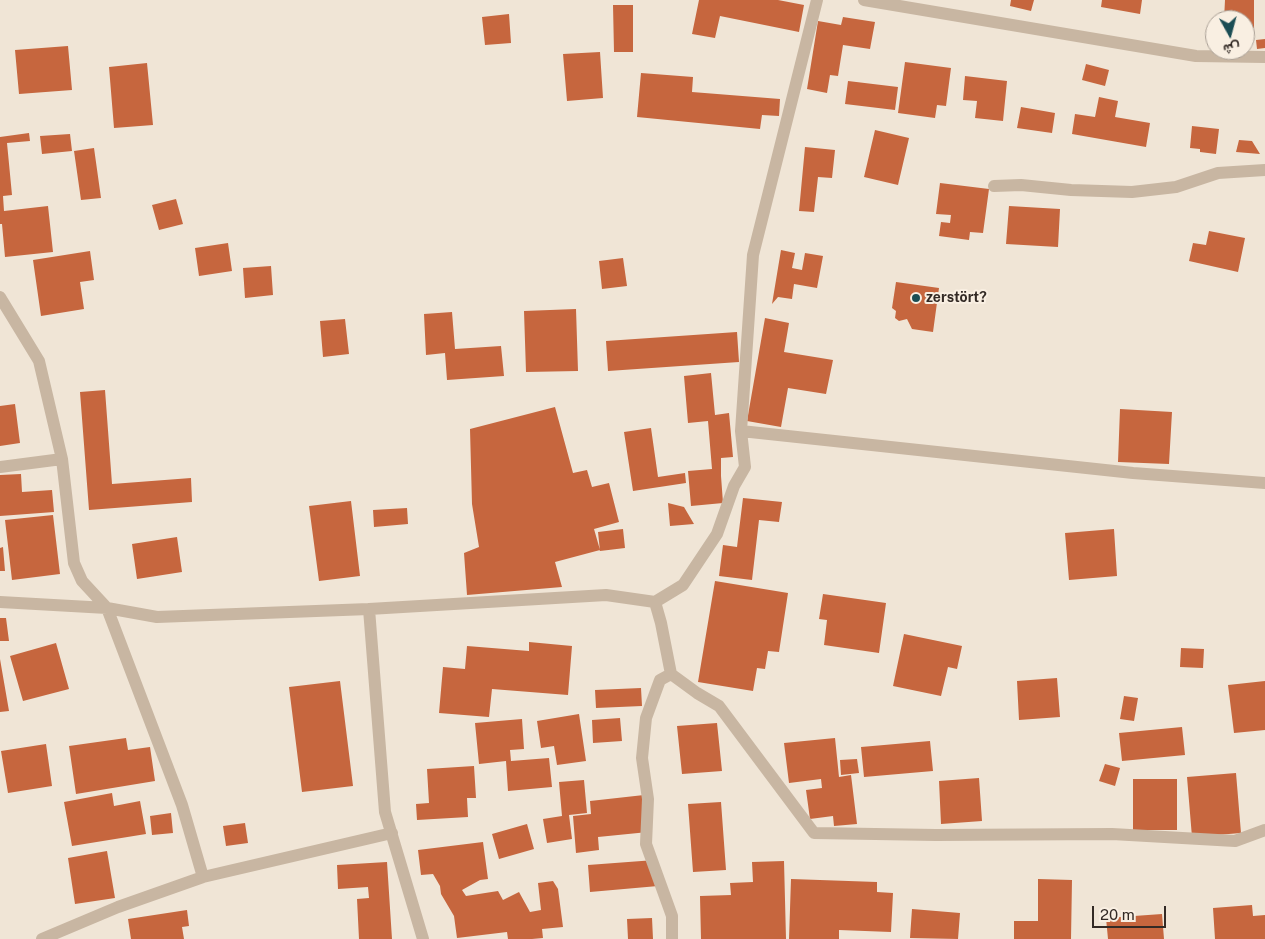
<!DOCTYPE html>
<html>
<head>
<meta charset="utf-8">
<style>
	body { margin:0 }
	#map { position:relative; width:1265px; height:939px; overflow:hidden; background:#f0e5d6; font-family:"Public Sans",Vazirmatn,sans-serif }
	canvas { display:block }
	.north { position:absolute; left:1205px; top:10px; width:50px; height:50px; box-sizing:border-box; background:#f9efe2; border:1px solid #aaa096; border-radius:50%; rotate:173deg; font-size:14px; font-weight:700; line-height:20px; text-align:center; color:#332a25 }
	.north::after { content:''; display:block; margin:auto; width:18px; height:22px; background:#1b4d54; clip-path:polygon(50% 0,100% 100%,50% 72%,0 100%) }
	.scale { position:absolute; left:1092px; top:906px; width:74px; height:22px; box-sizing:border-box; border:2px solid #332a25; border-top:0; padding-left:6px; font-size:15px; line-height:18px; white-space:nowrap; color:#332a25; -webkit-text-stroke:4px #f9efe2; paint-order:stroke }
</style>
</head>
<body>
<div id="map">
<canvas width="1265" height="939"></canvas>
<div class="north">ش</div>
<div class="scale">20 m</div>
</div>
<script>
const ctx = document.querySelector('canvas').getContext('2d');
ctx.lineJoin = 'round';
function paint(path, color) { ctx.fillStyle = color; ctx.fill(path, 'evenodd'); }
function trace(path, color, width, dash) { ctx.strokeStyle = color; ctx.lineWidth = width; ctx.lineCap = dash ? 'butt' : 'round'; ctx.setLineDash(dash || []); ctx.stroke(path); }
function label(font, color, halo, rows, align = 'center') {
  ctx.font = font + ' "Public Sans",sans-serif'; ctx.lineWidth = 4; ctx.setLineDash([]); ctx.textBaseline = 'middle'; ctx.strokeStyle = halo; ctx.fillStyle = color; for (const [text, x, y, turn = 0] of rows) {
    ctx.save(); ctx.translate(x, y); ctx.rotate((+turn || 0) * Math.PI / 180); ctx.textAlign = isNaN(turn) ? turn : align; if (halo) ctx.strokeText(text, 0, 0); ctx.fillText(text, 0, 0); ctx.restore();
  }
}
paint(new Path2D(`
	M 699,0 L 778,0 L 804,5 L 799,32 L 720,16 L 715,38 L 692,34 Z
	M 1011,0 L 1034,0 L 1031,11 L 1010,6 Z
	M 1102,0 L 1142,0 L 1140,14 L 1101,7 Z
	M 1225,0 L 1254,0 L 1254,28 L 1245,28 L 1245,20 L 1224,20 Z
	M 613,5 L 633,5 L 633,52 L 614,52 Z
	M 509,14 L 511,43 L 485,45 L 482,17 Z
	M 843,17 L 875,22 L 870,49 L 843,45 L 838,76 L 830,75 L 827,93 L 807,89 L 818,21 L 841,25 Z
	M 1265,39 L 1265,48 L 1257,49 L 1256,40 Z
	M 68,46 L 72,90 L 19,94 L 15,50 Z
	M 600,52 L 603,98 L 567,101 L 563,54 Z
	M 905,62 L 951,68 L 946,106 L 937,105 L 935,118 L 898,113 Z
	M 147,63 L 153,125 L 114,128 L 109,67 Z
	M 1086,64 L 1109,70 L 1105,86 L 1082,80 Z
	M 641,73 L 693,77 L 692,92 L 780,99 L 779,116 L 762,115 L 760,129 L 637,117 Z
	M 965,76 L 1007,81 L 1003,121 L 975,118 L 977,101 L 963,100 Z
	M 848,81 L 898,87 L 895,110 L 845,104 Z
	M 1099,97 L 1118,101 L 1115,117 L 1150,123 L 1146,147 L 1072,134 L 1075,114 L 1095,117 Z
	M 1021,107 L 1055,113 L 1052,133 L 1017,128 Z
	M 1192,126 L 1219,129 L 1216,154 L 1200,152 L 1200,149 L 1190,148 Z
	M 875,130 L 909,138 L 898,185 L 864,177 Z
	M 29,133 L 30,141 L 7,143 L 12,195 L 3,196 L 4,211 L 48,206 L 53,252 L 5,257 L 2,224 L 0,224 L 0,137 Z
	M 70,134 L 72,151 L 42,154 L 40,136 Z
	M 1239,140 L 1252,141 L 1260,154 L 1236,152 Z
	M 805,147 L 835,150 L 832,178 L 818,177 L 814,212 L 799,211 Z
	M 94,148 L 101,198 L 81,200 L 74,151 Z
	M 940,183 L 989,189 L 983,233 L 970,232 L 969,240 L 939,236 L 941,222 L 950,223 L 951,215 L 936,214 Z
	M 176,199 L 183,224 L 159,230 L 152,205 Z
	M 1009,206 L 1060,209 L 1058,247 L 1006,244 Z
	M 1209,231 L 1245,238 L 1238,272 L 1189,261 L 1193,243 L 1206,245 Z
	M 228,243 L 232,271 L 199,276 L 195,248 Z
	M 781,250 L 795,253 L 792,268 L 802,270 L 805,253 L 823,256 L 817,288 L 794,284 L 792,299 L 778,297 L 772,304 Z
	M 90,251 L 94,280 L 80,282 L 84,309 L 41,316 L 33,260 Z
	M 623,258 L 627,286 L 602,289 L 599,261 Z
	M 271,266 L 273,295 L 245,298 L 243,268 Z
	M 896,282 L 939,288 L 933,332 L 912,329 L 907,319 L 899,321 L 895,318 L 896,311 L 892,308 Z
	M 576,309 L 578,371 L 526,372 L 524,311 Z
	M 452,312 L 455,349 L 501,346 L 504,376 L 447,380 L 445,353 L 426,355 L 424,314 Z
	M 765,318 L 789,323 L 784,352 L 833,360 L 826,394 L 788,388 L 781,427 L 747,421 Z
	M 345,319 L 349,354 L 323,357 L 320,321 Z
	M 737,332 L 739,362 L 608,371 L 606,341 Z
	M 711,373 L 715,415 L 729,413 L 733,457 L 721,458 L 721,476 L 723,503 L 691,506 L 688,471 L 712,469 L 708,421 L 688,423 L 684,376 Z
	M 105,390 L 112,484 L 191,478 L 192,502 L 89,510 L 80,392 Z
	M 15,404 L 20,443 L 0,446 L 0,406 Z
	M 555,407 L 573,473 L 587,470 L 592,487 L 609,483 L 619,522 L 594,529 L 600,550 L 555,562 L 562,587 L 467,595 L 464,553 L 479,547 L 472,504 L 470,429 Z
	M 1120,409 L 1172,412 L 1169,464 L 1118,462 Z
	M 651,428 L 658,477 L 685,473 L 686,483 L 633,491 L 624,432 Z
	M 21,474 L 22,492 L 52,490 L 54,512 L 0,516 L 0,475 Z
	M 743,498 L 782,502 L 779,522 L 759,520 L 752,580 L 719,576 L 723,545 L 737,547 Z
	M 351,501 L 360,576 L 319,581 L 309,506 Z
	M 668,503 L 684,507 L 694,524 L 670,526 Z
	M 407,508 L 408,524 L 374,527 L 373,510 Z
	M 53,515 L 60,574 L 12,580 L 5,520 Z
	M 623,529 L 625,548 L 600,551 L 598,532 Z
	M 1114,529 L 1117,576 L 1069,580 L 1065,533 Z
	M 177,537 L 182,572 L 137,579 L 132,544 Z
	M 3,547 L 5,571 L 0,571 L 0,548 Z
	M 715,581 L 788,593 L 779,652 L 768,651 L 765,669 L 757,668 L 753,691 L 698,682 Z
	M 823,594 L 886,603 L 879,653 L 824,645 L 827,620 L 819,619 Z
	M 0,618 L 6,618 L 9,641 L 0,641 Z
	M 904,634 L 962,646 L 957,669 L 948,667 L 941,696 L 893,686 Z
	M 529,642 L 572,646 L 568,695 L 492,689 L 489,717 L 439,713 L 443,667 L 465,669 L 467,646 L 529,651 Z
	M 56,643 L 69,689 L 23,701 L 10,656 Z
	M 1181,648 L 1204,649 L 1203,668 L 1180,667 Z
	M 0,659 L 9,711 L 0,712 Z
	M 1057,678 L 1060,717 L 1019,720 L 1017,681 Z
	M 340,681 L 353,786 L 302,792 L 289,687 Z
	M 1265,681 L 1265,730 L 1234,733 L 1228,685 Z
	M 641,688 L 642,706 L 596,708 L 595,690 Z
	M 1124,696 L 1138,698 L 1134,721 L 1120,719 Z
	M 579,714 L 586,761 L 557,765 L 554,746 L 541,748 L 537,721 Z
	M 620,718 L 622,741 L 593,743 L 592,720 Z
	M 522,719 L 524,749 L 510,750 L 511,761 L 549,758 L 552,787 L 508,791 L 506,761 L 479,764 L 475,723 Z
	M 717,723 L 722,771 L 682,774 L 677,726 Z
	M 1182,727 L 1185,755 L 1122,761 L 1119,733 Z
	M 126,738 L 128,750 L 150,747 L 155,781 L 76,794 L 69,746 Z
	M 835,738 L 839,777 L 851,775 L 857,824 L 834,826 L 833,816 L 810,819 L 806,790 L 822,788 L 821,779 L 789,783 L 784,743 Z
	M 930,741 L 933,771 L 864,777 L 861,747 Z
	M 46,744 L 52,786 L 8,793 L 1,751 Z
	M 857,759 L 859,773 L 841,775 L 840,760 Z
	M 1105,764 L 1120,768 L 1115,786 L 1099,781 Z
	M 474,766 L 476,798 L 467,798 L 468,817 L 417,820 L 416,804 L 429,803 L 427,769 Z
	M 1236,773 L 1241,833 L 1192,837 L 1187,777 Z
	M 979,778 L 982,821 L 941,824 L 939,781 Z
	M 1133,779 L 1177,779 L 1177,830 L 1133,830 Z
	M 584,780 L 587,813 L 569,815 L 572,839 L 547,843 L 543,819 L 562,816 L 559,782 Z
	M 112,793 L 114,806 L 140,801 L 146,834 L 72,846 L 64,802 Z
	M 644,795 L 648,832 L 598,837 L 599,850 L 576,853 L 573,816 L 591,814 L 590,801 Z
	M 721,802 L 726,870 L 693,872 L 688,804 Z
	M 171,813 L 173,833 L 152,835 L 150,816 Z
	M 245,823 L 248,843 L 226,846 L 223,826 Z
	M 527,824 L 534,849 L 499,859 L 492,834 Z
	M 483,842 L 488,879 L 480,880 L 462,890 L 466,896 L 498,891 L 503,900 L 519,892 L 530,912 L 541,910 L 538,883 L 553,881 L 558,889 L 563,927 L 542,929 L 543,938 L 532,939 L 508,939 L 507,932 L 457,938 L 454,916 L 441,894 L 440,886 L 433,874 L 421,875 L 418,850 Z
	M 107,851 L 115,898 L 75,904 L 68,858 Z
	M 655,860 L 658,886 L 590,892 L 588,865 Z
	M 784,861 L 786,939 L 701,939 L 700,896 L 731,895 L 730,883 L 753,882 L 752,862 Z
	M 387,862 L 392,939 L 359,939 L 357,899 L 369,898 L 368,887 L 338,889 L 337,865 Z
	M 791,879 L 877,882 L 877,892 L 893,893 L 891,932 L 839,930 L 839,939 L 789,939 Z
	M 1038,879 L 1072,880 L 1071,939 L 1014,939 L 1014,921 L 1038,921 Z
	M 1252,905 L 1253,916 L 1265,915 L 1265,939 L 1215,939 L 1213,908 Z
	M 912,909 L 960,913 L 958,939 L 910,938 Z
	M 187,910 L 189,926 L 182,927 L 184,939 L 131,939 L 128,919 Z
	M 1162,914 L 1164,939 L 1108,939 L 1106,918 Z
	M 652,918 L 653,939 L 628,939 L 627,919 Z`), '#c6663e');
trace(new Path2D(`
	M 864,0 L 1196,56 L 1265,57
	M 994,186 L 1021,185 L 1071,190 L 1132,192 L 1176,187 L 1218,173 L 1265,170
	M 0,297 L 39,361 L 62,459 L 74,563 L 82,581 L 107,608 L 157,617 L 369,609 L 606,595 L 655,602 L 683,585 L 717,534 L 734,486 L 745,467 L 741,431 L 753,255 L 817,0
	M 741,431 L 1133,473 L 1265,483
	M 0,467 L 62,459
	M 0,602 L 107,608 L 182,805 L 203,877 L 118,907 L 42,939
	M 655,602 L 661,623 L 671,674 L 697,693 L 719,706 L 814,833 L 936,835 L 1112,834 L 1235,841 L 1265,830
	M 369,609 L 385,812 L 423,939
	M 671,674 L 660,680 L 646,718 L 642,758 L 648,799 L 646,844 L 672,916 L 672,939
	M 203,877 L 392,833`), '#c8b6a2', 12);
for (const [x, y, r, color] of [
	[916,298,5,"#1b4d54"]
]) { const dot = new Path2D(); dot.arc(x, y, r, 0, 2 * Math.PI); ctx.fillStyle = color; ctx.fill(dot); trace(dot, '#f9efe2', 2); }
label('bold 14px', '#332a25', '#f9efe2', [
	["zerstört?",926,298]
], 'left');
</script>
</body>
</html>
